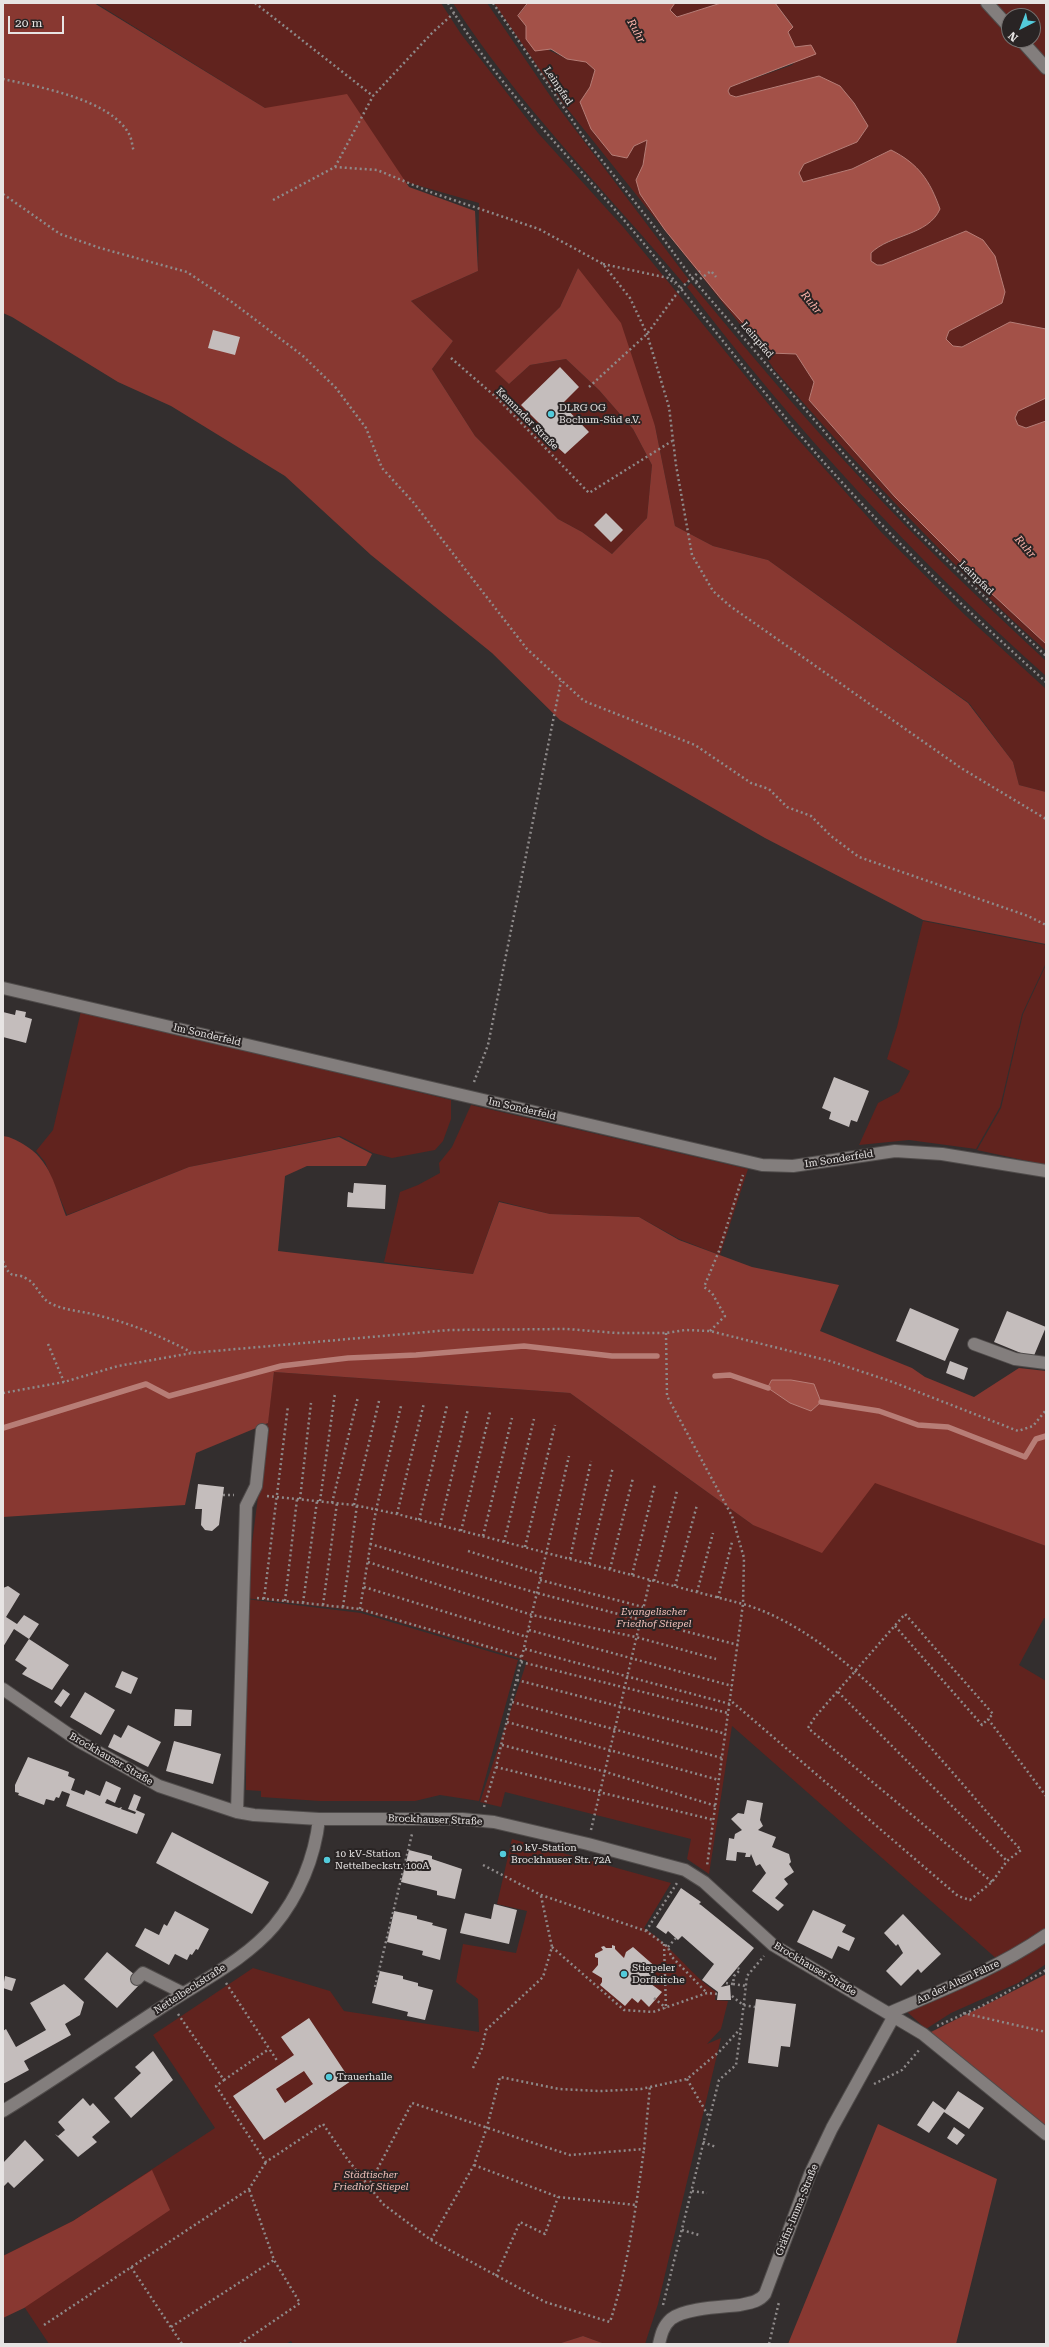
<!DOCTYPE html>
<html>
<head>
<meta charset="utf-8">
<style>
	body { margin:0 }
	#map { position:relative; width:1049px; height:2347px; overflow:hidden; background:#332e2e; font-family:"Roboto Serif",serif }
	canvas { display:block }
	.frame { position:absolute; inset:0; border:4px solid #e7e4e3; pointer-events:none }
	.north { position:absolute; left:1001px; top:8px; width:40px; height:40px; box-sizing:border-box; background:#292424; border:1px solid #757170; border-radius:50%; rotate:222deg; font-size:11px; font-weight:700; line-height:16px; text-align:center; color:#e7e4e3 }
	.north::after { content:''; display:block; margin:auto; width:14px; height:18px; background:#53cbdb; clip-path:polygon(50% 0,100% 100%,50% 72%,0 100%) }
	.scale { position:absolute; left:8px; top:16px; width:56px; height:18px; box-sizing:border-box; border:2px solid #e7e4e3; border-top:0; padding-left:5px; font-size:12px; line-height:14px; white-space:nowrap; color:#e7e4e3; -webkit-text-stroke:3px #292424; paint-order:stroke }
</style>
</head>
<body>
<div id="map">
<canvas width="1049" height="2347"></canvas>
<div class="frame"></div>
<div class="north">N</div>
<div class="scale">20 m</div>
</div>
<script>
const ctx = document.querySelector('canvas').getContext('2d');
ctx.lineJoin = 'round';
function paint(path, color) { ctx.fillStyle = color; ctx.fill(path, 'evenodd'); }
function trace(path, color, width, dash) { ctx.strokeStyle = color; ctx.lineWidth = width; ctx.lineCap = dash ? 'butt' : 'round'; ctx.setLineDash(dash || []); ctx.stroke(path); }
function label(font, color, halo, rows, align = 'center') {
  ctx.font = font + ' "Roboto Serif",serif'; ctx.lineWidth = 4; ctx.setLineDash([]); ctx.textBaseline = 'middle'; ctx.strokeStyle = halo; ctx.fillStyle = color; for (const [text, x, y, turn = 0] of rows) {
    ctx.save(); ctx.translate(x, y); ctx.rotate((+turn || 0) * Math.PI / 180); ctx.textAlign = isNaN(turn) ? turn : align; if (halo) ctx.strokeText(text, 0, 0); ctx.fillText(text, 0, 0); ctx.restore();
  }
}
paint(new Path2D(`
	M 96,3 L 441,3 L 461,34 L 538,133 L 624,228 L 788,428 L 882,533 L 966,616 L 1046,689 L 1046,792 L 1019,785 L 1013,762 L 969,703 L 768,560 L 713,546 L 675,526 L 655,426 L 578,268 L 560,307 L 496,371 L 509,384 L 530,365 L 566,359 L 599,390 L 633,429 L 652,465 L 647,518 L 612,554 L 582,532 L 558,519 L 475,436 L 432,369 L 453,341 L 411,301 L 478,271 L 479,203 L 406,182 L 265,108 Z
	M 453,3 L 487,3 L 555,103 L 689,280 L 684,284 C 606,191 518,105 453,3 Z
	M 494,3 L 528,3 L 518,16 L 526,26 L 526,39 L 567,59 L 586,62 L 595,70 L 590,87 L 580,102 L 591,129 L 612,155 L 627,158 L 634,146 L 647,139 L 643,165 L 636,180 L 703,277 L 770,353 L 796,354 L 814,382 L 809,400 L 895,497 L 990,592 L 1046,644 L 1046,651 C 949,563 859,468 774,369 L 763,353 L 562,102 Z
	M 675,3 L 721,3 L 677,17 L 670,10 Z
	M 775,3 L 1046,3 L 1046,329 L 1010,322 L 962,347 L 953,346 L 946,339 L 949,331 L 1002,303 L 966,231 L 882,265 L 877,265 L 871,261 L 871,253 L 877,247 L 916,231 L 940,209 C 928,175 920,171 891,150 L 852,169 L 803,182 L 799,173 L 804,164 L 857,142 L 868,126 L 854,103 L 840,86 L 819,76 L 736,97 L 730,95 L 728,91 L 730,87 L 792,65 L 811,45 L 795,47 L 788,32 L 793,26 ZM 1009,16 L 1033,16 L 1033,40 L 1009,40 Z
	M 691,283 C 747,350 803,417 863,481 C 921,544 984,603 1046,661 L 1046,676 C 914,558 794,428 687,287 Z
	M 1046,398 L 1046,421 L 1025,428 L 1018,425 L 1015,418 L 1018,411 Z
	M 923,921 L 1046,945 L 1046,963 L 1022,1014 L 1000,1107 L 976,1149 L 909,1140 L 859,1145 L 878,1103 L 899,1092 L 910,1071 L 887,1059 L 897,1027 Z
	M 1046,965 L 1046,1165 L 977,1150 L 1001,1108 L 1023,1014 Z
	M 81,1011 L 451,1100 L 451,1119 L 443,1141 L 435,1150 L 392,1158 L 373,1153 L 340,1136 L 189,1167 L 67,1215 L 45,1162 L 36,1151 L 53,1130 Z
	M 471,1105 L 748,1169 L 720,1255 L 679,1239 L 639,1217 L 550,1214 L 499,1201 L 473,1274 L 384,1262 L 400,1192 L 418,1185 L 440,1173 L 439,1163 L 452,1147 Z
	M 274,1372 L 570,1393 L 753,1525 L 875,1482 L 1046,1546 L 1046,1619 L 1044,1618 L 1019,1665 L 1046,1681 L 1046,1930 L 998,1960 L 732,1726 L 709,1874 L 687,1859 L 691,1839 L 505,1792 L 501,1807 L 480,1802 L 527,1661 L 361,1611 L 245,1598 Z
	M 246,1599 L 361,1613 L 518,1660 L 479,1801 L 440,1795 L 415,1801 L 320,1801 L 261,1797 L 261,1791 L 246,1790 Z
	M 512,1839 L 671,1883 L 644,1928 C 671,1945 689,1973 716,1992 L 715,2000 L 728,2001 L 721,2029 L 707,2044 L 721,2038 L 658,2304 L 645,2344 L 605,2344 L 583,2336 L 558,2344 L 293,2344 L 291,2341 L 286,2344 L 49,2344 L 3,2275 L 3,2256 L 73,2221 L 215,2128 L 153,2035 L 253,1968 L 330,1991 L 344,2011 L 479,2032 L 478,1999 L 456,1982 L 463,1944 L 516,1953 L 527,1911 L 497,1904 Z
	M 1046,1938 L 1046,1964 L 1018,1983 L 951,2013 L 926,2029 L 905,2010 Z`), '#61231e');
paint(new Path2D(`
	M 3,3 L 94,3 L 265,108 L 347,94 L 409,187 L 475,211 L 478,271 L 411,301 L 453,341 L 432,369 L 475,436 L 558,519 L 582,532 L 612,554 L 647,518 L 652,465 L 633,429 L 599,390 L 566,359 L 530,365 L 509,384 L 495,371 L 560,307 L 578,268 L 621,323 L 655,426 L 675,526 L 713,546 L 768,560 L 968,703 L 1013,762 L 1019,785 L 1046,792 L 1046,944 L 923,920 L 765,838 L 560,720 L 492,653 L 371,555 L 285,476 L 171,406 L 118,382 L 12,317 L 3,313 Z
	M 3,1136 C 11,1137 16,1140 23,1144 C 51,1160 55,1187 66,1216 L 189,1167 L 339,1137 L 372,1154 L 366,1166 L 307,1166 L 285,1176 L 278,1251 L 473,1274 L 499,1202 L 550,1214 L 639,1217 L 679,1240 L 752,1267 L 839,1285 L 820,1331 L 912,1368 L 925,1377 L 974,1397 L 1019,1368 L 1046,1371 L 1046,1546 L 875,1483 L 822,1553 L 753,1525 L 570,1393 L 274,1372 L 268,1423 L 196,1453 L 185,1505 L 3,1517 Z
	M 1046,1974 L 1046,2129 L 929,2033 C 968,2013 1007,1995 1046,1974 Z
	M 878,2124 L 997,2179 L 956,2344 L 788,2344 Z
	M 152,2170 L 170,2210 L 24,2308 L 3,2318 L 3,2256 L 73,2221 Z
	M 583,2336 L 605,2344 L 558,2344 Z`), '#883831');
const water = new Path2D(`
	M 528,3 L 675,3 L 670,10 L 677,17 L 721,3 L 775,3 L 793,27 L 788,32 L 795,47 L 811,45 L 816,54 L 730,87 L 728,91 L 730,95 L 736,97 L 819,76 L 840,86 L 854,103 L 868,126 L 857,142 L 804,164 L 799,173 L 803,182 L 852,169 L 891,150 C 919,164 930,181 940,209 C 928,236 890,234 871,253 L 871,261 L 877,265 L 882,265 L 966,231 L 983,240 L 995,256 L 1005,292 L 1002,303 L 949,331 L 946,339 L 953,346 L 962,347 L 1010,322 L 1046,329 L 1046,398 L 1018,411 L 1015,418 L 1018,425 L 1026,428 L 1046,421 L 1046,644 L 990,592 L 895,497 L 809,400 L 814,382 L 796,354 L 770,353 L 722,300 L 665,230 L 640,194 L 636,180 L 643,165 L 647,140 L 634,146 L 627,158 L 612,155 L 591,129 L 580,102 L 590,87 L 595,70 L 586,62 L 567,59 L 551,49 L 535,51 L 526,39 L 526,26 L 518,16 Z
	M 772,1380 L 791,1380 L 814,1384 L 821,1402 L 811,1411 L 790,1403 L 768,1388 Z`);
paint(water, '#a35148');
trace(water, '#b77d76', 1);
trace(new Path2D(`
	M 715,1376 L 730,1375 L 768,1388
	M 821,1402 L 879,1411 L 918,1425 L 948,1427 L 1025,1457 L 1036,1439 L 1046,1436
	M 3,1428 L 146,1384 L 169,1396 L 281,1366 L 348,1358 L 416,1355 L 524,1346 L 612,1356 L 657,1356`), '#b77d76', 5.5);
paint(new Path2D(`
	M 213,330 L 240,337 L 235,355 L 208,348 Z
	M 560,367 L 579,387 L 562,404 L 589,432 L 565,454 L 536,428 L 540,424 L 521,405 Z
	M 606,513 L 623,530 L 611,542 L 594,525 Z
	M 16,1010 L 26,1012 L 25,1017 L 32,1019 L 26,1043 L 3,1037 L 3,1012 L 15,1015 Z
	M 834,1077 L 869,1091 L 857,1122 L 851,1120 L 849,1127 L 829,1119 L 831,1112 L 822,1108 Z
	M 354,1183 L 386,1185 L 385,1209 L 347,1207 L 348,1192 L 353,1193 Z
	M 910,1308 L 959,1329 L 945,1361 L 896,1341 Z
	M 1007,1311 L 1046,1327 L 1033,1358 L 994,1342 Z
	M 950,1361 L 968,1368 L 964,1380 L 946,1373 Z
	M 198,1484 L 224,1487 L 219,1525 L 212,1531 L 205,1530 L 201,1525 L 202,1509 L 195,1509 Z
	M 8,1586 L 20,1594 L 6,1617 L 17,1624 L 24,1615 L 39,1624 L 29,1639 L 14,1629 L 3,1647 L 3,1588 Z
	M 29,1639 L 69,1665 L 52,1690 L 22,1674 L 27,1668 L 15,1660 Z
	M 122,1671 L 138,1678 L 131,1694 L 115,1687 Z
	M 63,1689 L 70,1694 L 61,1707 L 54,1702 Z
	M 85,1692 L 115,1710 L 101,1735 L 70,1717 Z
	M 175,1709 L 192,1710 L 191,1726 L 174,1726 Z
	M 128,1725 L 161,1742 L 148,1767 L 108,1747 L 114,1734 L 121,1738 Z
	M 174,1741 L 221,1754 L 213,1784 L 166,1771 Z
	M 28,1757 L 69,1772 L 68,1776 L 75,1779 L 71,1790 L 84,1795 L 86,1790 L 100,1796 L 106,1781 L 121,1788 L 115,1803 L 107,1799 L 105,1803 L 119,1808 L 122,1807 L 121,1809 L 135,1814 L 136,1812 L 128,1809 L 134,1794 L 141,1797 L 136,1810 L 145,1814 L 137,1834 L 66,1806 L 70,1794 L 62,1791 L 59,1798 L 56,1797 L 54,1801 L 46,1799 L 44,1805 L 18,1795 L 19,1793 L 15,1792 L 15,1785 Z
	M 747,1800 L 763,1803 L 760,1820 L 763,1826 L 758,1830 L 776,1837 L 772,1847 L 789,1854 L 791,1862 L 789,1864 L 794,1872 L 784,1879 L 788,1884 L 775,1898 L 784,1905 L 778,1911 L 752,1891 L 766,1873 L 760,1864 L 756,1866 L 751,1854 L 750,1857 L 745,1857 L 746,1853 L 737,1852 L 736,1861 L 726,1860 L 729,1838 L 734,1839 L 735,1834 L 742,1830 L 731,1819 L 738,1813 L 744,1814 Z
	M 172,1832 L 269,1882 L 252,1914 L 156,1863 Z
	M 409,1850 L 432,1856 L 432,1859 L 462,1869 L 455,1899 L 437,1895 L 437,1891 L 401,1882 Z
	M 681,1888 L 701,1902 L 699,1904 L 701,1905 L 754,1948 L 721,1987 L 730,1985 L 731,2000 L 717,2000 L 718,1992 L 702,1980 L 714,1964 L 682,1936 L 678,1940 L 668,1931 L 666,1934 L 656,1927 Z
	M 494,1904 L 517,1910 L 509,1944 L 460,1933 L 465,1913 L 491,1919 Z
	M 813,1910 L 846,1925 L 842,1932 L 855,1938 L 849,1951 L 838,1946 L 832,1959 L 797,1942 Z
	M 175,1911 L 209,1929 L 198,1950 L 196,1949 L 192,1955 L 190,1954 L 187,1960 L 175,1954 L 169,1965 L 135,1946 L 145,1928 L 159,1935 L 164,1924 L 167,1926 Z
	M 394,1911 L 417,1916 L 417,1919 L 433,1923 L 432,1925 L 447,1929 L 440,1960 L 422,1955 L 423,1951 L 387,1942 Z
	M 903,1914 L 941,1954 L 921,1973 L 918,1969 L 901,1986 L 886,1971 L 903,1953 L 898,1944 L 896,1946 L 884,1933 Z
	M 612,1945 L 615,1946 L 615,1949 L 624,1958 L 626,1952 L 633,1947 L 658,1969 L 647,1981 L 662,1992 L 649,2007 L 641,1999 L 638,2003 L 632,1998 L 625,2006 L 600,1985 L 602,1982 L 602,1978 L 592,1972 L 598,1965 L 598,1958 L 595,1957 L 595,1954 L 603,1950 L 601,1947 L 604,1946 L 606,1948 L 612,1948 Z
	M 107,1952 L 135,1975 L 141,1983 L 117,2008 L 84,1979 Z
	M 380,1971 L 403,1976 L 403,1979 L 418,1983 L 418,1986 L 433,1990 L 425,2020 L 407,2016 L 408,2012 L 372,2003 Z
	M 5,1976 L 16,1979 L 12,1991 L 3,1988 Z
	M 64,1984 L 84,2002 L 80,2015 L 65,2024 L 71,2035 L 24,2061 L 29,2070 L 3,2084 L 3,2031 L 6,2029 L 16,2047 L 46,2030 L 30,2003 Z
	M 756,1999 L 796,2004 L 790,2047 L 781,2046 L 778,2067 L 748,2063 Z
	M 309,2018 L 351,2081 L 264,2140 L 233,2096 L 294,2055 L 281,2037 ZM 304,2071 L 313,2084 L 285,2103 L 276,2089 Z
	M 153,2051 L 173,2080 L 131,2118 L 114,2098 L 141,2073 L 135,2067 Z
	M 958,2091 L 984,2108 L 969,2129 L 944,2112 L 929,2133 L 917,2125 L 933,2101 L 945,2110 Z
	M 83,2098 L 90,2106 L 93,2103 L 110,2122 L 92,2137 L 97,2142 L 78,2157 L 55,2134 L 58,2136 L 65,2130 L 58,2122 Z
	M 954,2127 L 965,2135 L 957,2145 L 947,2138 Z
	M 25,2140 L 44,2160 L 14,2188 L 8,2182 L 3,2187 L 3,2163 Z`), '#c4bdbc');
const minor = new Path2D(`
	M 987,3 L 1009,27
	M 1021,40 L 1046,68
	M 3,988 L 762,1165 L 793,1166 L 895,1151 L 942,1154 L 1046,1171
	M 974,1344 L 1015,1359 L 1046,1363
	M 3,1689 L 80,1742 L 159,1786 L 237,1812 L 254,1815 L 319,1819 L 462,1819 L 494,1822 L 588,1844 L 685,1870 L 704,1882 L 773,1945 L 923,2034 L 1046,2134
	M 237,1812 L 246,1506 L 256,1486 L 262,1430
	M 137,1979 L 143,1973 L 183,1993
	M 889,2013 C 943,1990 998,1968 1046,1935
	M 3,2111 C 60,2076 114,2038 170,2002 C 205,1979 247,1958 274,1926 C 299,1896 315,1857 319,1819
	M 659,2344 C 661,2335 663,2326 671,2319 C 685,2308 722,2307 740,2305 C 749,2303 759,2302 765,2294 L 810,2174 L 832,2128 L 894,2016`);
trace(minor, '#504c4b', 14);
trace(new Path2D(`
	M 255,3 L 373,96
	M 448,3 C 497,86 567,153 629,226 C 700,309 764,397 838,478 C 903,550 974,617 1046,682
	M 493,3 L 585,139 L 653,225 L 692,278 L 848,459 L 912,527 L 1046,656
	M 3,79 C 39,87 110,99 129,134 C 132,139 132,146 134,152
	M 335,167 L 373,96 L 432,33 L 454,13
	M 3,194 L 60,234 L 100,248 L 187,272 L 232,302 L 303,356 L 336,388 L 366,428 L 382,468 L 413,502 L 527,649 L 584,701 L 695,745 L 751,783 L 769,789 L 787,807 L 811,816 L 831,836 L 859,857 L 1028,916 L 1046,925
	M 273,200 L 335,167 L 377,170 L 433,193 L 539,229 L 603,264 L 630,298 L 647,334 L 669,407 L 676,465 L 692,555 L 713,591 L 730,606 L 961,768 L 1046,819
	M 603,264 L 668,278 L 675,284
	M 696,282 L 711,271 L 716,277
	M 451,358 L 497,398 L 589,493 L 672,441
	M 589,387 L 647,334 L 681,288 L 700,271
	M 510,412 L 516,407
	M 474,1082 L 488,1045 L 561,681
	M 3,1261 C 12,1283 13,1270 27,1279 C 37,1284 40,1298 50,1303 C 65,1311 84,1311 100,1316 C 133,1324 162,1337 191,1352
	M 710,1331 L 725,1316 L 712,1293 L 704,1287 L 719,1251 L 743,1175
	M 666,1333 L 667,1396 L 732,1516 L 744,1558 L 743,1604 L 707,1866
	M 48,1344 L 64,1382
	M 3,1393 L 64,1382 L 118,1366 L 192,1353 L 449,1330 L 567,1329 L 617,1333 L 666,1333 L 685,1330 L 710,1331 L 830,1361 L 890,1381 L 1018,1431 L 1033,1426 L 1046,1410
	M 223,1495 L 234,1495
	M 267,1496 L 354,1505 L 397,1514 L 743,1604 C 852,1636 945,1769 1021,1850 L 1007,1861 L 992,1882 L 970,1900 L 958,1896 L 730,1700
	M 300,1499 L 311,1403
	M 320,1501 L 335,1393
	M 332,1503 L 358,1397
	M 354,1505 L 379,1401
	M 397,1514 L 424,1403
	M 419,1520 L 447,1406
	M 440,1525 L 468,1409
	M 461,1531 L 490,1412
	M 483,1536 L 512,1418
	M 504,1542 L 534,1419
	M 370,1544 L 537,1593 L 738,1645
	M 525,1547 L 555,1425
	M 468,1551 L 541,1574
	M 570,1559 L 591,1461
	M 368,1562 L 532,1615 L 636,1637 L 716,1659
	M 589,1564 L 613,1467
	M 610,1569 L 633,1478
	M 632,1575 L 655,1484
	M 540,1580 L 643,1607
	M 654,1581 L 677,1491
	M 675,1586 L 697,1505
	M 364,1587 L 527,1637
	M 697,1592 L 713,1533
	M 257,1598 L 360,1609 L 523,1657
	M 718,1598 L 732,1542
	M 264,1599 L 288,1406
	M 285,1601 L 297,1499
	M 303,1603 L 317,1501
	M 323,1605 L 337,1503
	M 343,1607 L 357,1505
	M 360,1609 L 376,1510 L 401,1406
	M 895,1626 L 982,1725 L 988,1719
	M 529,1630 L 732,1686
	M 525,1649 L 730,1704
	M 521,1662 L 728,1713
	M 517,1680 L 726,1734
	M 838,1692 L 1007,1861
	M 512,1702 L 722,1758
	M 507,1722 L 719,1780
	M 502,1745 L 606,1772 L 716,1806
	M 496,1767 L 714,1820
	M 484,1807 L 496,1767 L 569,1456
	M 591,1830 L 650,1580
	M 483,1865 L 541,1895 L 646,1931 L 668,1947 L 671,1956 L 707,1993
	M 992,1882 L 808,1728 L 815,1717 L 905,1614 L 993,1714 L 988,1719 L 1046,1796
	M 646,1931 L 677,1883
	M 664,1944 L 666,2008
	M 552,1947 L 624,2010 L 653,2012 L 707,1993 L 718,1994
	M 668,1947 L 676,1938
	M 226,1983 L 278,2062
	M 726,1983 L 733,1984 L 734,1976 L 740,1970 L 738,1968
	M 733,1984 L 746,1986
	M 375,1987 L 412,1834
	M 732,1996 L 743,2005 L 755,2007
	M 654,1998 L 666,2008
	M 963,2013 L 1046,2032
	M 178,2014 L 224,2080 L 216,2086 L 266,2162 L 323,2124 L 348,2160 L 383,2204 L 431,2240 L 474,2165 L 487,2127 L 500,2077 L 559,2089 L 600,2091 L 641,2089 L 687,2079 L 720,2051 L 741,2028 L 747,1976 L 764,1956
	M 937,2026 L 982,2006 L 1046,1970
	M 473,2068 L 482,2048 L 486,2030 L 543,1977 L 552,1947 L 541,1896
	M 687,2079 L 709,2117
	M 224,2080 L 269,2049
	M 874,2084 L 902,2070 L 920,2049
	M 703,2142 L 716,2147
	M 474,2165 L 558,2197 L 636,2205
	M 368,2187 L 412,2103 L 570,2155 L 644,2149 L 650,2087
	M 692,2191 L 707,2193
	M 682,2230 L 699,2235
	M 431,2240 L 545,2302 L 610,2322 C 628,2267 636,2207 644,2149
	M 131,2267 L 182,2344
	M 496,2276 L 520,2222 L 545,2234 L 558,2197
	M 663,2305 L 719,2080 L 736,2065 L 741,2029
	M 44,2325 L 249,2189 L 266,2162
	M 171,2327 L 274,2260
	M 240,2344 L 300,2303 L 274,2260 L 249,2189
	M 769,2344 L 779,2302`), '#8e8a8a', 2.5, [2, 3]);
trace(minor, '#837e7d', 12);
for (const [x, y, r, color] of [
	[551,414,4,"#53cbdb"],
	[503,1854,4,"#53cbdb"],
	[327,1860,4,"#53cbdb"],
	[624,1974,4,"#53cbdb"],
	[329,2077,4,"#53cbdb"]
]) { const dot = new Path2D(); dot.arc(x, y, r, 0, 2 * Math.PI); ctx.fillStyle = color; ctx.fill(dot); trace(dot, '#292424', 1.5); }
label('10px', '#e7e4e3', '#292424', [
	["Leinpfad",558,86,56],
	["Leinpfad",757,340,49],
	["Kemnader Straße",527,419,45],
	["Leinpfad",976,578,44],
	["Im Sonderfeld",207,1035,13],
	["Im Sonderfeld",522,1109,13],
	["Im Sonderfeld",839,1159,-9],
	["Brockhauser Straße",111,1759,30],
	["Brockhauser Straße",435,1820,2],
	["Brockhauser Straße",815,1969,31],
	["An der Alten Fähre",958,1982,-25],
	["Nettelbeckstraße",190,1989,-33],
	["Gräfin-Imma-Straße",797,2210,-68]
]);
label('10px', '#e7e4e3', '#292424', [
	["DLRG OG",559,408],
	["Bochum-Süd e.V.",559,420],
	["10 kV-Station",511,1848],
	["Brockhauser Str. 72A",511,1860],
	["10 kV-Station",335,1854],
	["Nettelbeckstr. 100A",335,1866],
	["Stiepeler",632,1968],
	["Dorfkirche",632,1980],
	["Trauerhalle",337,2077]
], 'left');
label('italic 10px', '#f2c2bc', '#292424', [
	["Evangelischer",654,1612],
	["Friedhof Stiepel",654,1624],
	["Städtischer",371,2175],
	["Friedhof Stiepel",371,2187]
]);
label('italic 11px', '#fab3aa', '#292424', [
	["Ruhr",636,31,61],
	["Ruhr",811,303,51],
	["Ruhr",1025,547,49]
]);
</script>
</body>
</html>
